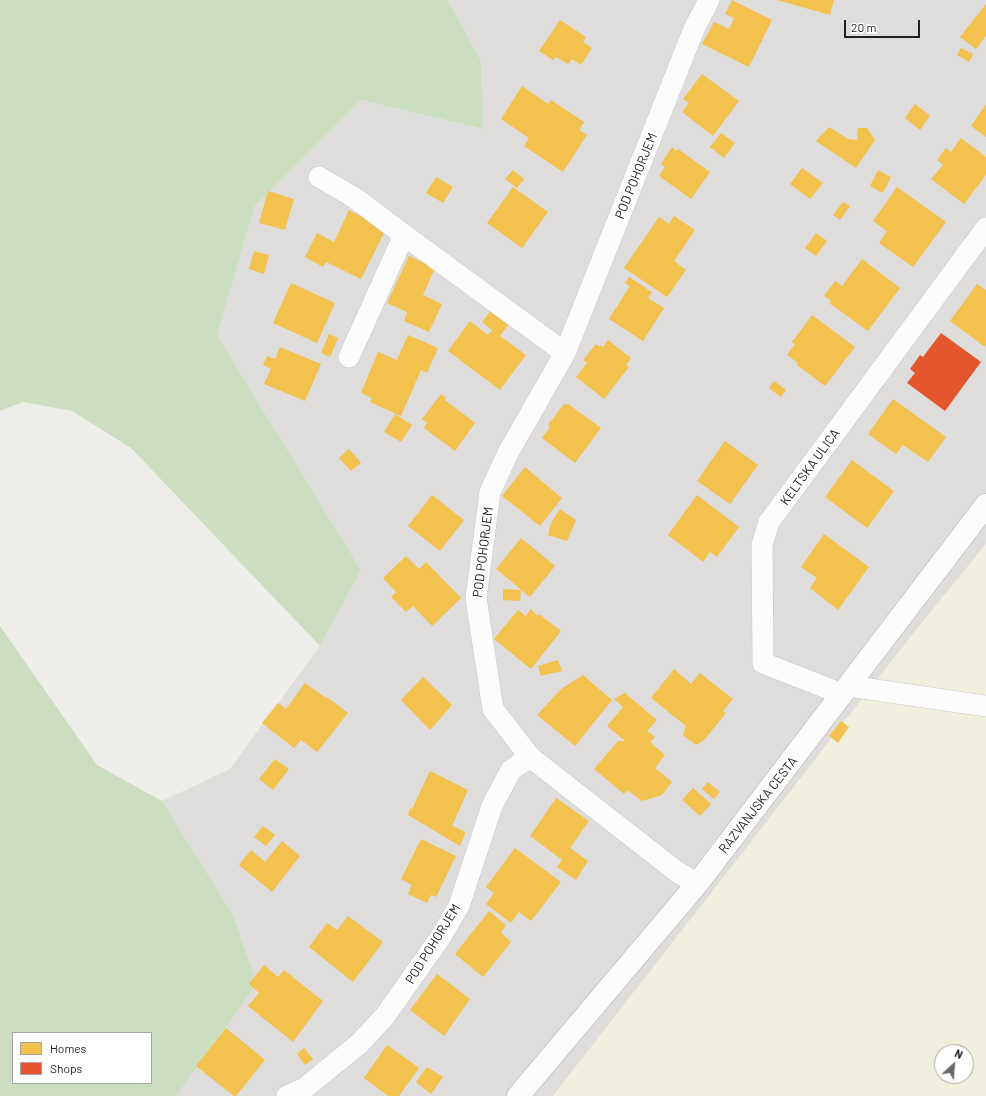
<!DOCTYPE html>
<html>
<head>
<meta charset="utf-8">
<style>
	body { margin:0 }
	#map { position:relative; width:986px; height:1096px; overflow:hidden; background:#efedea; font-family:Barlow,sans-serif }
	canvas { display:block }
	.legend { position:absolute; left:12px; top:1032px; width:140px; height:52px; box-sizing:border-box; background:#fff; border:1px solid #a6a6a6; margin:0; padding:5px 7px; list-style:none; font-size:12px; color:#212121 }
	.legend li { display:flex; align-items:center; gap:8px; height:20px }
	.legend b { width:20px; border:1px solid #a6a6a6 }
	.north { position:absolute; left:934px; top:1044px; width:40px; height:40px; box-sizing:border-box; background:#fff; border:1px solid #a6a6a6; border-radius:50%; rotate:26deg; font-size:11px; font-weight:700; line-height:16px; text-align:center; color:#212121 }
	.north::after { content:''; display:block; margin:auto; width:14px; height:18px; background:#696867; clip-path:polygon(50% 0,100% 100%,50% 72%,0 100%) }
	.scale { position:absolute; left:844px; top:20px; width:76px; height:18px; box-sizing:border-box; border:2px solid #212121; border-top:0; padding-left:5px; font-size:12px; line-height:14px; white-space:nowrap; color:#212121; -webkit-text-stroke:3px #fff; paint-order:stroke }
</style>
</head>
<body>
<div id="map">
<canvas width="986" height="1096"></canvas>
<ul class="legend">
<li><b style="height:11px;background:#f2c14e"></b>Homes</li>
<li><b style="height:11px;background:#e4572e"></b>Shops</li>
</ul>
<div class="north">N</div>
<div class="scale">20 m</div>
</div>
<script>
const ctx = document.querySelector('canvas').getContext('2d');
ctx.lineJoin = 'round';
function paint(path, color) { ctx.fillStyle = color; ctx.fill(path, 'evenodd'); }
function trace(path, color, width, dash) { ctx.strokeStyle = color; ctx.lineWidth = width; ctx.lineCap = dash ? 'butt' : 'round'; ctx.setLineDash(dash || []); ctx.stroke(path); }
function label(font, color, halo, rows, align = 'center') {
  ctx.font = font + ' Barlow,sans-serif'; ctx.lineWidth = 4; ctx.setLineDash([]); ctx.textBaseline = 'middle'; ctx.strokeStyle = halo; ctx.fillStyle = color; for (const [text, x, y, turn = 0] of rows) {
    ctx.save(); ctx.translate(x, y); ctx.rotate((+turn || 0) * Math.PI / 180); ctx.textAlign = isNaN(turn) ? turn : align; if (halo) ctx.strokeText(text, 0, 0); ctx.fillText(text, 0, 0); ctx.restore();
  }
}
paint(new Path2D(`
	M 448,0 L 986,0 L 986,544 L 912,635 L 553,1096 L 176,1096 L 257,984 L 233,915 L 162,801 L 230,769 L 320,646 L 361,570 L 217,335 L 255,206 L 361,100 L 482,129 L 481,61 Z`), '#dedddb');
paint(new Path2D(`
	M 986,544 L 986,1096 L 553,1096 L 912,635 ZM 942,1052 L 966,1052 L 966,1076 L 942,1076 Z`), '#f0efde');
paint(new Path2D(`
	M 0,0 L 448,0 L 481,61 L 483,129 L 361,100 L 255,206 L 217,335 L 361,570 L 320,646 L 131,448 L 72,411 L 23,402 L 0,411 Z
	M 0,626 L 97,765 L 162,801 L 233,915 L 257,984 L 176,1096 L 0,1096 ZM 13,1033 L 151,1033 L 151,1083 L 13,1083 Z`), '#ccdec0');
paint(new Path2D(`
	M 732,0 L 772,20 L 749,67 L 702,44 L 714,22 L 729,29 L 734,18 L 725,14 Z
	M 777,0 L 834,0 L 830,15 Z
	M 986,4 L 986,36 L 976,49 L 960,37 Z
	M 560,20 L 586,37 L 583,42 L 592,48 L 581,65 L 572,59 L 568,64 L 556,57 L 553,60 L 539,51 Z
	M 961,48 L 973,54 L 969,62 L 957,55 Z
	M 702,74 L 739,101 L 713,136 L 682,112 L 689,103 L 683,99 Z
	M 522,86 L 548,104 L 551,100 L 584,122 L 579,130 L 587,135 L 563,172 L 524,146 L 529,138 L 501,119 Z
	M 915,104 L 930,116 L 920,130 L 905,118 Z
	M 986,104 L 986,137 L 971,126 Z
	M 829,127 L 848,139 L 857,140 L 858,128 L 867,128 L 875,140 L 856,168 L 816,141 Z
	M 721,133 L 735,143 L 724,158 L 710,147 Z
	M 961,138 L 986,157 L 986,175 L 964,204 L 931,179 L 943,165 L 937,160 L 946,148 L 951,152 Z
	M 672,147 L 676,151 L 678,149 L 710,172 L 691,199 L 659,176 L 665,167 L 661,164 Z
	M 802,168 L 823,183 L 810,199 L 790,184 Z
	M 513,170 L 524,179 L 517,188 L 505,179 Z
	M 878,170 L 891,177 L 883,193 L 870,186 Z
	M 436,177 L 453,187 L 443,203 L 426,193 Z
	M 513,187 L 548,212 L 522,248 L 487,223 Z
	M 897,187 L 946,222 L 913,267 L 879,243 L 887,231 L 873,221 Z
	M 268,191 L 294,199 L 285,230 L 259,223 Z
	M 843,202 L 850,206 L 840,220 L 833,215 Z
	M 349,210 L 386,229 L 361,279 L 326,262 L 323,267 L 305,257 L 317,233 L 334,242 Z
	M 674,216 L 695,230 L 674,261 L 686,270 L 667,297 L 624,268 L 659,217 L 669,224 Z
	M 816,233 L 827,241 L 816,256 L 805,248 Z
	M 254,251 L 269,255 L 264,274 L 249,269 Z
	M 409,256 L 435,268 L 423,295 L 442,304 L 429,332 L 404,321 L 407,312 L 387,303 Z
	M 862,259 L 900,288 L 868,331 L 829,303 L 831,301 L 824,296 L 835,281 L 842,286 Z
	M 629,277 L 652,292 L 648,298 L 664,308 L 643,341 L 609,319 L 630,286 L 625,283 Z
	M 291,283 L 335,303 L 317,343 L 273,323 Z
	M 977,284 L 986,290 L 986,345 L 985,347 L 950,321 Z
	M 494,307 L 512,320 L 500,336 L 526,355 L 500,390 L 448,351 L 470,321 L 488,335 L 492,330 L 482,322 Z
	M 812,315 L 855,347 L 825,386 L 797,365 L 798,363 L 787,355 L 795,344 L 792,342 Z
	M 329,334 L 338,338 L 330,357 L 321,353 Z
	M 408,335 L 438,348 L 427,373 L 421,370 L 401,416 L 370,402 L 372,398 L 361,393 L 378,352 L 397,360 Z
	M 608,340 L 631,358 L 626,365 L 629,367 L 604,399 L 576,377 L 587,363 L 583,360 L 596,344 L 600,347 L 601,345 L 603,347 Z
	M 280,347 L 321,364 L 305,401 L 264,384 L 271,369 L 263,365 L 267,356 L 275,359 Z
	M 774,381 L 786,390 L 781,397 L 769,388 Z
	M 441,394 L 446,398 L 445,400 L 475,423 L 455,451 L 424,428 L 427,423 L 422,419 Z
	M 893,399 L 946,437 L 928,462 L 903,445 L 896,454 L 868,434 Z
	M 564,404 L 566,405 L 568,404 L 601,428 L 575,463 L 542,438 L 550,427 L 548,425 Z
	M 395,414 L 412,425 L 401,442 L 384,432 Z
	M 725,441 L 758,465 L 730,504 L 697,481 Z
	M 349,449 L 361,463 L 351,471 L 339,458 Z
	M 852,460 L 894,491 L 867,528 L 825,497 Z
	M 525,467 L 562,498 L 540,526 L 502,496 Z
	M 432,495 L 464,520 L 440,551 L 408,526 Z
	M 697,495 L 739,527 L 717,557 L 710,552 L 703,562 L 668,535 Z
	M 560,509 L 576,520 L 567,541 L 548,535 L 551,523 Z
	M 824,534 L 869,567 L 838,610 L 810,588 L 817,578 L 801,567 Z
	M 521,538 L 555,566 L 530,597 L 496,569 Z
	M 406,556 L 419,569 L 426,562 L 461,598 L 432,626 L 413,606 L 406,612 L 391,597 L 396,592 L 383,578 Z
	M 503,589 L 521,590 L 520,601 L 503,600 Z
	M 531,609 L 538,616 L 539,614 L 561,631 L 531,669 L 494,639 L 518,610 L 526,616 Z
	M 558,660 L 562,671 L 541,676 L 538,666 Z
	M 674,669 L 691,684 L 700,673 L 733,699 L 723,711 L 726,713 L 704,740 L 696,745 L 683,735 L 686,726 L 651,698 Z
	M 583,675 L 612,700 L 575,746 L 537,715 L 561,689 Z
	M 423,677 L 452,705 L 430,730 L 401,700 Z
	M 305,683 L 326,698 L 327,697 L 348,713 L 317,752 L 301,740 L 294,748 L 262,723 L 278,703 L 286,709 Z
	M 625,693 L 657,720 L 647,731 L 655,737 L 650,742 L 665,755 L 655,768 L 672,782 L 662,795 L 642,801 L 627,790 L 624,794 L 594,769 L 618,741 L 625,741 L 607,726 L 623,707 L 614,699 Z
	M 841,721 L 849,727 L 838,743 L 829,736 Z
	M 275,759 L 289,769 L 273,790 L 259,779 Z
	M 430,771 L 468,790 L 452,826 L 466,832 L 460,846 L 408,815 L 410,808 L 412,809 Z
	M 708,782 L 720,792 L 714,799 L 702,789 Z
	M 693,788 L 711,804 L 700,816 L 682,800 Z
	M 556,798 L 589,821 L 570,848 L 588,861 L 576,880 L 557,867 L 562,860 L 530,836 Z
	M 263,826 L 275,835 L 266,846 L 254,837 Z
	M 421,839 L 456,856 L 436,897 L 431,895 L 427,903 L 408,894 L 412,885 L 401,879 Z
	M 282,841 L 300,856 L 272,892 L 239,865 L 251,850 L 265,862 Z
	M 515,848 L 561,882 L 531,921 L 519,912 L 511,923 L 486,904 L 494,893 L 486,887 Z
	M 489,911 L 506,925 L 501,933 L 511,942 L 483,977 L 455,954 Z
	M 348,916 L 383,942 L 353,982 L 309,947 L 327,923 L 337,930 Z
	M 264,965 L 278,977 L 284,970 L 323,1001 L 293,1042 L 248,1006 L 259,993 L 249,984 Z
	M 437,974 L 470,999 L 444,1036 L 410,1010 Z
	M 226,1028 L 265,1060 L 236,1096 L 234,1096 L 196,1066 Z
	M 387,1045 L 419,1068 L 399,1096 L 388,1096 L 364,1078 Z
	M 304,1048 L 313,1059 L 305,1065 L 297,1054 Z
	M 427,1067 L 443,1077 L 431,1094 L 416,1082 Z`), '#f2c14e');
paint(new Path2D(`
	M 941,333 L 981,362 L 945,411 L 907,383 L 915,373 L 910,369 L 920,355 L 923,357 Z`), '#e4572e');
const minor = new Path2D(`
	M 319,177 L 355,198 L 404,235 L 565,353
	M 349,357 L 404,235
	M 849,686 L 986,706
	M 842,694 L 763,663 L 762,545 L 769,522 L 986,228
	M 697,884 L 676,871 L 530,757 L 493,709 L 476,598 L 490,492 L 508,453 L 565,353 L 694,29 L 709,0
	M 287,1096 L 305,1088 L 360,1043 L 385,1016 L 440,938 L 459,906 L 492,806 L 511,770 L 530,757`);
const tertiary = new Path2D(`
	M 518,1096 L 697,884 L 986,505`);
trace(minor, '#c8c7c6', 22);
trace(tertiary, '#c8c7c6', 24);
trace(minor, '#fdfcfc', 21);
trace(tertiary, '#fdfcfc', 22);
label('13px', '#212121', '#fff', [
	["POD POHORJEM",636,176,-68],
	["KELTSKA ULICA",810,467,-54],
	["POD POHORJEM",483,552,-83],
	["RAZVANJSKA CESTA",758,805,-52],
	["POD POHORJEM",433,944,-58]
]);
</script>
</body>
</html>
